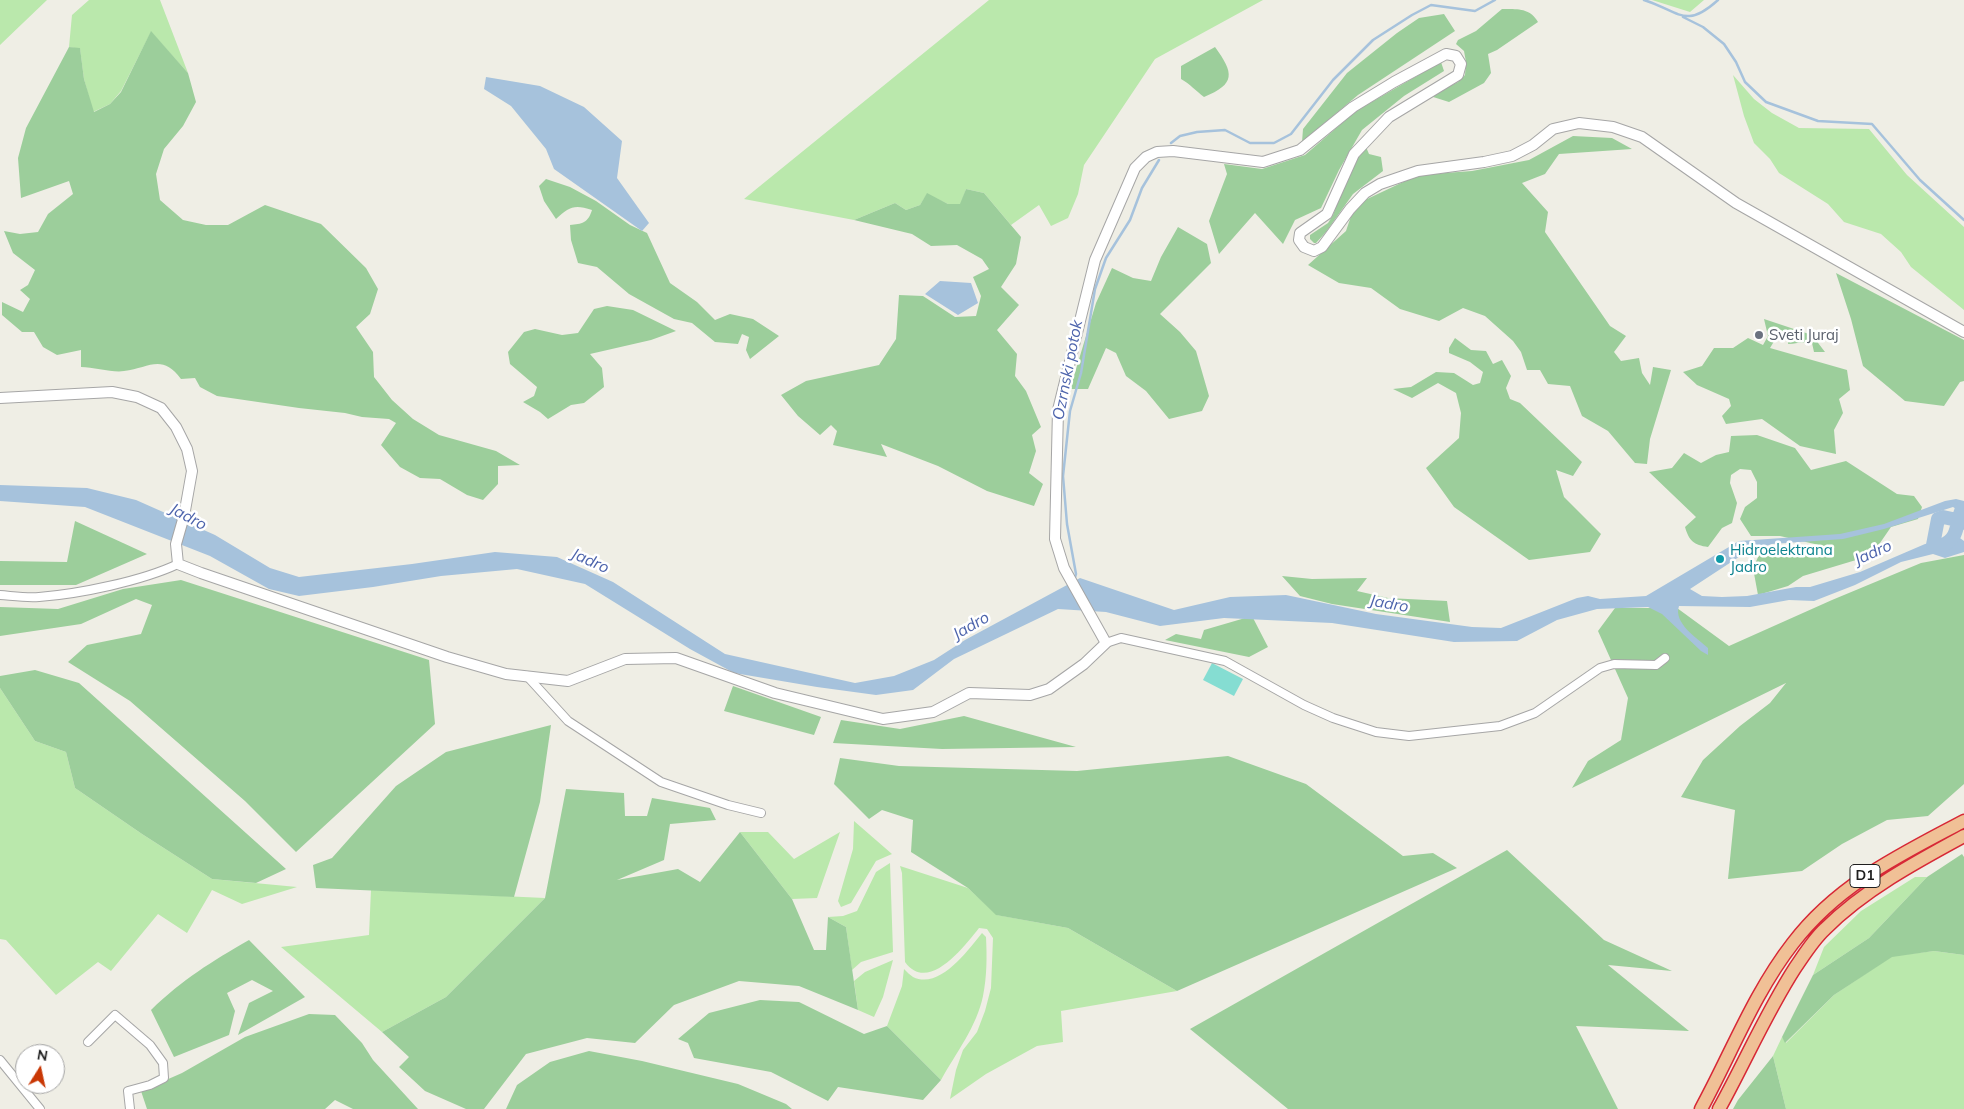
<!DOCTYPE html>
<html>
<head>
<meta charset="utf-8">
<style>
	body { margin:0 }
	#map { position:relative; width:1964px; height:1109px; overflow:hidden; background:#efeee5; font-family:Mulish,sans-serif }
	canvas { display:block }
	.north { position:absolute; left:15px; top:1044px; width:50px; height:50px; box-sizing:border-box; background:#fff; border:1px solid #a5a5a5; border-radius:50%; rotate:10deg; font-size:14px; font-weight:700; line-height:20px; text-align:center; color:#1f1f1f }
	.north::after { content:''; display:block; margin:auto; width:18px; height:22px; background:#c93805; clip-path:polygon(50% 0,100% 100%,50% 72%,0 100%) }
</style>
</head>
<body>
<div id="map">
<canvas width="1964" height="1109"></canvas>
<div class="north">N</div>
</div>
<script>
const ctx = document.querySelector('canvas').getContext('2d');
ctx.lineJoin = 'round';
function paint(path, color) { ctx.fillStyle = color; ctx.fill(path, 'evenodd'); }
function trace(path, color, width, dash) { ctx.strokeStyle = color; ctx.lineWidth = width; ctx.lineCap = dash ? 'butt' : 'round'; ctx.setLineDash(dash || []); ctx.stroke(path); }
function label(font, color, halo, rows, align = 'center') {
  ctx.font = font + ' Mulish,sans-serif'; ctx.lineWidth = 5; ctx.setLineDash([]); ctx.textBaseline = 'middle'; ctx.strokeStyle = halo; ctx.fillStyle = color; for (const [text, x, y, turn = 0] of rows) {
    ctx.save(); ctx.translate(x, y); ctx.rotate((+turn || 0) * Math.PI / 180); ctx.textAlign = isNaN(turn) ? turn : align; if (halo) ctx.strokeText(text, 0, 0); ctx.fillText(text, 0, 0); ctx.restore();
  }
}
paint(new Path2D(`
	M 0,0 L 47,0 L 0,45 Z
	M 89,0 L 160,0 L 188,73 L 151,32 L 121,91 L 110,104 L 93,112 L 84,79 L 80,49 L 69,47 L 72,15 Z
	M 989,0 L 1263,0 L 1155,59 L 1084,165 L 1078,194 L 1068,218 L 1051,226 L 1039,205 L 1011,225 L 984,193 L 966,189 L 961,204 L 948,204 L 927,194 L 920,205 L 906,210 L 895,203 L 854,220 L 744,199 Z
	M 1652,0 L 1704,0 L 1690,12 Z
	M 1733,75 L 1754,99 L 1772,113 L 1799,128 L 1869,129 L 1907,175 L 1964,227 L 1964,310 L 1911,267 L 1901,252 L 1881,234 L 1844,222 L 1828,204 L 1779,173 L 1770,159 L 1754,143 L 1744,116 Z
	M 0,688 L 35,741 L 66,752 L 75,788 L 142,834 L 212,879 L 297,887 L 242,904 L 212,890 L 187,933 L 158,914 L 111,971 L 98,962 L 56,995 L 6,940 L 0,939 Z
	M 854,821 L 892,854 L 876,861 L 851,903 L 841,907 L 838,901 L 853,849 Z
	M 740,832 L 768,832 L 794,859 L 840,832 L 817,898 L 792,899 Z
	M 890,863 L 893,952 L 861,962 L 852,970 L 846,927 L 828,917 L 843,916 L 857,911 L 876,872 Z
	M 900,866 L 968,888 L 997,915 L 1068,928 L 1177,991 L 1061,1011 L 1063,1042 L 1037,1046 L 986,1074 L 950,1099 L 956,1070 L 963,1050 L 977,1032 L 985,1011 L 991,988 L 993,938 L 987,929 L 979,928 C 964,947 928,994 905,962 L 902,873 Z
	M 1915,877 L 1927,877 L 1869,938 L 1813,975 L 1824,947 L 1861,911 Z
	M 371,890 L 545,898 L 446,997 L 382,1032 L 281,947 L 369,935 Z
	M 982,933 L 986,937 C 987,957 987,976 983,996 C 977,1026 956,1053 941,1080 L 887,1026 L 902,986 L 904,969 C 907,972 910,975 913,977 C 940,990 968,950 982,933 Z
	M 1934,951 L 1964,955 L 1964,1109 L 1786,1109 L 1773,1056 L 1782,1037 L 1786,1043 L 1834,995 L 1892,956 Z
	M 893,960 L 883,997 L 874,1017 L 858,1010 L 854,981 L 865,972 Z`), '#bae8ac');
paint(new Path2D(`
	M 1502,9 C 1518,9 1530,8 1538,22 L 1497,50 L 1488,54 L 1491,73 L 1484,83 L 1449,102 L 1430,96 L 1458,82 L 1465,75 L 1466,62 L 1464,51 L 1456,44 L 1458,40 L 1476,31 Z
	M 1444,14 L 1455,31 L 1358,95 L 1302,142 L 1303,129 L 1347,73 L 1397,33 L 1419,18 Z
	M 151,31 L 188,73 L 196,102 L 183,126 L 164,149 L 156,174 L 160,200 L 183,220 L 206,225 L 228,225 L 265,205 L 321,224 L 366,268 L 378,289 L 370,314 L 356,327 L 373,352 L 374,377 L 392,400 L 413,419 L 439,435 L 496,451 L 520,465 L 498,466 L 498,484 L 483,500 L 467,495 L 440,479 L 420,478 L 400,467 L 381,445 L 396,423 L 389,419 L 362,417 L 345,413 L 299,408 L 217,396 L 200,387 L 195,378 L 181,379 C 162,353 149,368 124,371 C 113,373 94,367 81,367 L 81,350 L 57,355 L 43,347 L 34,332 L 22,332 L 2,315 L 2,302 L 23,312 L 30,299 L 20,290 L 28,285 L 35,270 L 13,253 L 4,231 L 20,234 L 38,232 L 48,214 L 73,194 L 69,181 L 21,198 L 18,158 L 26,128 L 69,47 L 80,48 L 84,79 L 94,112 L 110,104 L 121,92 Z
	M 1215,47 C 1234,73 1236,84 1204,97 C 1196,91 1190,84 1181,79 L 1181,66 Z
	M 1441,62 L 1444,71 L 1404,96 L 1362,130 L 1339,170 L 1321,208 L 1295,220 L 1283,244 L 1255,213 L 1219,254 L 1209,221 L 1227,174 L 1224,164 L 1262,169 L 1305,155 L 1356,111 Z
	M 1573,136 L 1612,138 L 1632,149 L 1559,154 L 1545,174 L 1522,183 L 1548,212 L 1545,232 L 1610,326 L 1626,336 L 1614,352 L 1621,361 L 1639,358 L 1642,373 L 1650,385 L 1653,367 L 1671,370 L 1650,439 L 1647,464 L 1635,463 L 1608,431 L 1582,416 L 1570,386 L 1548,384 L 1540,370 L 1527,370 L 1521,352 L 1513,341 L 1485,316 L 1463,308 L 1439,321 L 1400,309 L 1371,288 L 1339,283 L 1308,265 L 1346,231 L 1351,216 L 1365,200 L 1418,175 L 1472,171 L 1529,160 Z
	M 1366,147 L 1369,154 L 1381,157 L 1383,171 L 1353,194 L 1326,232 L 1316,243 L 1314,243 L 1310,239 L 1310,235 L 1328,223 L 1333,215 L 1351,168 Z
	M 546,179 L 570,187 L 596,201 L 630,225 L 647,233 L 670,283 L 697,302 L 715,320 L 730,314 L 753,319 L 779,336 L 750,359 L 746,350 L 749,337 L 742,334 L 738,344 L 715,342 L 692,323 L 674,319 L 629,294 L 597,267 L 578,263 L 571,240 L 570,225 C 582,224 588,223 592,210 C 574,204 569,207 556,219 L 544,201 L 539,186 Z
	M 966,189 L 984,193 L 1021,237 L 1016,264 L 1001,287 L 1019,305 L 997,330 L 1017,354 L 1015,376 L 1026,391 L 1041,427 L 1032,435 L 1036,451 L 1029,473 L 1043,484 L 1034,506 L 987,491 L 938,466 L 881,444 L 887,457 L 833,445 L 837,431 L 831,425 L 820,435 L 798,416 L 781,395 L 806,381 L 879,365 L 896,339 L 899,295 L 923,296 L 955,317 L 976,316 L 981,296 L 973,277 L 989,269 L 982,259 L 957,245 L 931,246 L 912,234 L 854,220 L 895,203 L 906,210 L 920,205 L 927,193 L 948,204 L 960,204 Z
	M 1178,227 L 1207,244 L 1211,263 L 1160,314 L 1180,332 L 1196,351 L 1209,396 L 1202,411 L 1169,419 L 1146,391 L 1126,376 L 1116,353 L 1106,348 L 1088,389 L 1070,389 L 1096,303 L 1112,268 L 1133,278 L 1151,281 L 1161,257 Z
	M 1836,273 L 1964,340 L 1964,381 L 1960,382 L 1944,406 L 1905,401 L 1863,366 L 1851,319 Z
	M 607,306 L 633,310 L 676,331 L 651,340 L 590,354 L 602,368 L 604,387 L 584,403 L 571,405 L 548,419 L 540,412 L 523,402 L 534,396 L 537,387 L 510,364 L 508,352 L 524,332 L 535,329 L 562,335 L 578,333 L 594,309 Z
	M 1764,319 L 1812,335 L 1825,352 L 1814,352 L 1812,343 C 1803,341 1797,344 1788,344 L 1789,339 L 1783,334 L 1776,338 L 1770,348 L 1847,370 L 1850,390 L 1839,399 L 1843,413 L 1834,430 L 1836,454 L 1800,446 L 1762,419 L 1726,424 L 1722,416 L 1731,406 L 1729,399 L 1697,385 L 1683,372 L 1702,366 L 1714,348 L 1733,348 L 1748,338 L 1763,345 L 1768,336 Z
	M 1455,338 L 1471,350 L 1486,351 L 1493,364 L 1502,360 L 1511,376 L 1506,388 L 1510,399 L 1520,403 L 1582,462 L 1573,476 L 1556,470 L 1564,497 L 1601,534 L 1590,552 L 1529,560 L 1454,507 L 1426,468 L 1459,438 L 1461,413 L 1456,393 L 1438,383 L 1412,398 L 1393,389 L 1411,387 L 1436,372 L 1454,373 L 1473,385 L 1480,383 L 1483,372 L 1470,362 L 1449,353 L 1449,348 Z
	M 1757,435 L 1795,448 L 1811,470 L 1846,461 L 1897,494 L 1914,496 L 1922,507 L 1918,519 L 1891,527 L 1880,543 L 1866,557 L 1803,576 L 1788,586 L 1758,595 L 1753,568 L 1759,555 L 1796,554 L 1819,545 L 1780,536 L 1751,536 L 1740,519 L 1745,507 L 1757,498 L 1757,482 L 1751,470 L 1740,469 L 1731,475 L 1730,483 L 1737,503 L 1732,523 L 1722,528 L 1708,547 C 1694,545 1689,541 1685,527 L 1696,517 L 1649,472 L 1672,468 L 1684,453 L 1701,463 L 1716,455 L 1729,452 L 1731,436 Z
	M 75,521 L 147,554 L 76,585 L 0,585 L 0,561 L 67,562 Z
	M 1964,555 L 1964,784 L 1928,816 L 1887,820 L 1842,844 L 1802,871 L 1728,879 L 1735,810 L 1681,797 L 1703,760 L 1740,726 L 1770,703 L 1786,683 L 1572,788 L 1588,761 L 1621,740 L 1628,698 L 1598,631 L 1615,608 L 1677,608 L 1729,646 L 1832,600 L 1921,563 Z
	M 1282,576 L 1312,579 L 1367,578 L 1357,591 L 1388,598 L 1447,601 L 1450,622 L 1332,604 L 1300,596 Z
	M 181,580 L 429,660 L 435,724 L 296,852 L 245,801 L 130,701 L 68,662 L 87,645 L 141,634 L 152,605 L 136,599 L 81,624 L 0,636 L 0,607 L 58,609 L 123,589 Z
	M 1252,616 L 1268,647 L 1249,657 L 1165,640 L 1176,634 L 1201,639 L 1204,630 Z
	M 35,670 L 79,683 L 286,869 L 256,883 L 212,879 L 142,834 L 75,788 L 66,752 L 35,741 L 0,688 L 0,676 Z
	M 733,686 L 821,717 L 814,735 L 724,711 Z
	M 964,716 L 1076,747 L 942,749 L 833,743 L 841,720 L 900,729 Z
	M 551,725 L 540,802 L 514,897 L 316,888 L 313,865 L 332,858 L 396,786 L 446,752 Z
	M 1228,756 L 1306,784 L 1403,856 L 1433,853 L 1457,868 L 1177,991 L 1068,928 L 996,915 L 968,888 L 911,852 L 913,820 L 882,810 L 869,819 L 834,784 L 840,758 L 899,766 L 1077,771 Z
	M 566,789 L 624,793 L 625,816 L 647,816 L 652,798 L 710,808 L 716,820 L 670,824 L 664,860 L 617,880 L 678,869 L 700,882 L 740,832 L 792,899 L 814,950 L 826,950 L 828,917 L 846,927 L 858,1010 L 799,986 L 739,981 L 674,1005 L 635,1043 L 587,1038 L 526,1054 L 484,1109 L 466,1109 L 425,1091 L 399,1067 L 409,1057 L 382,1032 L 446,997 L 545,898 Z
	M 1507,850 L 1604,940 L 1672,971 L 1608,965 L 1689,1031 L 1576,1026 L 1618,1109 L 1288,1109 L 1190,1029 Z
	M 1962,854 L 1964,857 L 1964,955 L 1934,951 L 1892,957 L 1834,995 L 1785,1043 L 1782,1037 L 1813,975 L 1869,938 L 1927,877 Z
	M 249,940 L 305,997 L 238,1035 L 249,1003 L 273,991 L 252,980 L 227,993 L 235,1011 L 229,1035 L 174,1057 L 151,1010 C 183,979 211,962 249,940 Z
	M 760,1000 L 799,1002 L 864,1034 L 887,1026 L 941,1080 L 923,1100 L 838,1087 L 828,1101 L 771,1072 L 694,1058 L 688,1043 L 678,1039 L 709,1013 Z
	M 309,1014 L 335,1015 L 362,1043 L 373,1060 L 418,1109 L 353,1109 L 335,1100 L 325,1109 L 147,1109 L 141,1091 L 182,1073 L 245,1037 Z
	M 589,1051 L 642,1061 L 738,1084 L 786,1104 L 792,1109 L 506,1109 L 517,1085 L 550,1062 Z
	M 1773,1056 L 1786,1109 L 1733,1109 L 1738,1100 Z`), '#9cce9b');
paint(new Path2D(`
	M 1212,663 L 1243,679 L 1234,696 L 1203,680 Z`), '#85ddd2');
paint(new Path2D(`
	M 486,77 L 540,86 L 584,107 L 622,141 L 617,178 L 649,223 L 642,231 L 554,169 L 546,149 L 511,106 L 484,89 Z
	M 940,281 L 971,283 L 978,303 L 958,315 L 925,294 Z
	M 0,485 L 87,488 L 136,500 L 215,535 L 270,568 L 299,577 L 412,564 L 495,552 L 557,557 L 613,582 L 725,654 L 855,683 L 894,676 L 934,660 L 965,640 L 1080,578 L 1174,610 L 1230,597 L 1286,595 L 1376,614 L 1472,627 L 1501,628 L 1577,598 L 1588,596 L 1600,599 L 1646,596 L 1739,541 L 1840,534 L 1884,524 L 1945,501 L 1956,499 L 1964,501 L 1964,530 L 1952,523 L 1948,516 L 1957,514 L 1956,509 L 1953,507 L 1884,529 L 1843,539 L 1772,544 L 1745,553 L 1690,589 L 1702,596 L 1722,597 L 1747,596 L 1796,587 L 1810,587 L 1860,572 L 1925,544 L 1949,540 L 1953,533 L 1964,541 L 1964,552 L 1945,558 L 1933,554 L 1901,562 L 1855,585 L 1814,601 L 1789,600 L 1750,607 L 1679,606 C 1673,623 1697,638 1708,648 L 1708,655 L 1701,651 L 1662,614 L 1648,607 L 1597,609 L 1557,620 L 1517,641 L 1454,642 L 1332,623 L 1224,618 L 1160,626 L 1106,612 L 1058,609 L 954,659 L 913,690 L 876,695 L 817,687 L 734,673 L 690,649 L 585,584 L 517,569 L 441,576 L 373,587 L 299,596 L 269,589 L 210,556 L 85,507 L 0,501 Z`), '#a6c2dc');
trace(new Path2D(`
	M 1644,0 C 1679,11 1685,30 1718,0
	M 1683,17 L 1703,27 L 1724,44 L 1736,62 L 1745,82 L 1766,102 L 1818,121 L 1872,124 L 1920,180 L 1964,220
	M 1171,143 L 1180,136 L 1197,132 L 1225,130 L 1250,143 L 1274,143 L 1291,134 L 1333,80 L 1373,40 L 1412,15 L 1431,5 L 1475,11 L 1495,0
	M 1074,581 L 1076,574 L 1067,524 L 1063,476 L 1070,411 L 1081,373 L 1095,289 L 1106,258 L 1130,220 L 1142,188 L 1159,160`), '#a6c2dc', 2.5);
trace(new Path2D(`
	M 1933,545 L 1938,519 L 1943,517 L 1957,520
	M 1943,545 C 1960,537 1955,524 1962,509`), '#a6c2dc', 14);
const minor = new Path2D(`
	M 0,595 C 13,596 26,598 39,597 C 79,594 142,581 178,564
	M 1106,643 L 1121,638 L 1225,661 L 1304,705 L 1333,718 L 1376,732 L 1409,736 L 1500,726 L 1535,713 L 1600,668 L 1614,664 L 1656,665 L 1665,658
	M 527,676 L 568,721 L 661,782 L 728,805 L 761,813
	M 88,1042 L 115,1015 L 150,1045 L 163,1063 L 164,1078 L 150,1085 L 128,1091 L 130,1109
	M 0,1060 L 40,1109`);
const tertiary = new Path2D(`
	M 0,398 L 112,392 L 137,397 L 161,408 L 176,427 L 187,449 L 192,471 L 184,516 L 176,544 L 178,564 L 201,573 L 447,657 L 506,674 L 568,681 L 625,659 L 676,658 L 775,693 L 883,719 L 933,712 L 969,693 L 1030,695 L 1049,689 L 1084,664 L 1106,643 L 1064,568 L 1055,539 L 1058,410 L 1095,260 L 1135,168 L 1146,157 L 1157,152 L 1173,151 L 1263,162 L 1300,150 L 1353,107 L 1394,82 L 1446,54 L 1456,56 L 1461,64 L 1458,75 L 1389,117 L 1354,154 L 1327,214 L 1300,233 L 1299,240 L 1304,247 L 1314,251 L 1322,247 L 1350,209 L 1365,193 L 1380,184 L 1418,171 L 1484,162 L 1512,156 L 1533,145 L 1553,129 L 1579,123 L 1613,127 L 1642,137 L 1736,203 L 1964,332`);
const trunk = new Path2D(`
	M 1701,1109 C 1731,1054 1754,993 1793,943 C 1838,884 1900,855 1964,821
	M 1719,1109 C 1745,1062 1766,1013 1795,968 C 1804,955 1813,940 1825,929 C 1864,890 1916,862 1964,836`);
trace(minor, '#a6a6a6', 10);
trace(tertiary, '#a6a6a6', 12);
trace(trunk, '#d72836', 15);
trace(minor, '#fff', 8);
trace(tertiary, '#fff', 10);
trace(trunk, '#f0c096', 12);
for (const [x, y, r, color] of [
	[1759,335,5,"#6b7280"],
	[1720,559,5,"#0f9aa8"]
]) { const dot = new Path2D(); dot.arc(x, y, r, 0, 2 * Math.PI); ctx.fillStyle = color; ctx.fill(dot); trace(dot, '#fff', 2); }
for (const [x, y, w] of [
	[1865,876,30]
]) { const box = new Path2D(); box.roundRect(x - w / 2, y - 11.5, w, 23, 4); ctx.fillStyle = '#fff'; ctx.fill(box); trace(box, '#1f1f1f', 1); }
label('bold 14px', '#1f1f1f', null, [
	["D1",1865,876]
]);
label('15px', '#5b616d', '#fff', [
	["Sveti Juraj",1769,335]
], 'left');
label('15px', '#0d838f', '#fff', [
	["Hidroelektrana",1730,550],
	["Jadro",1730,567]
], 'left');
label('italic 16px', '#4d64ac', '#fff', [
	["Ozrnski potok",1068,370,-79],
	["Jadro",188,517,28],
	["Jadro",1873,553,-24],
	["Jadro",590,561,24],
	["Jadro",1389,604,10],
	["Jadro",971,626,-30]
]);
</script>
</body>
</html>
